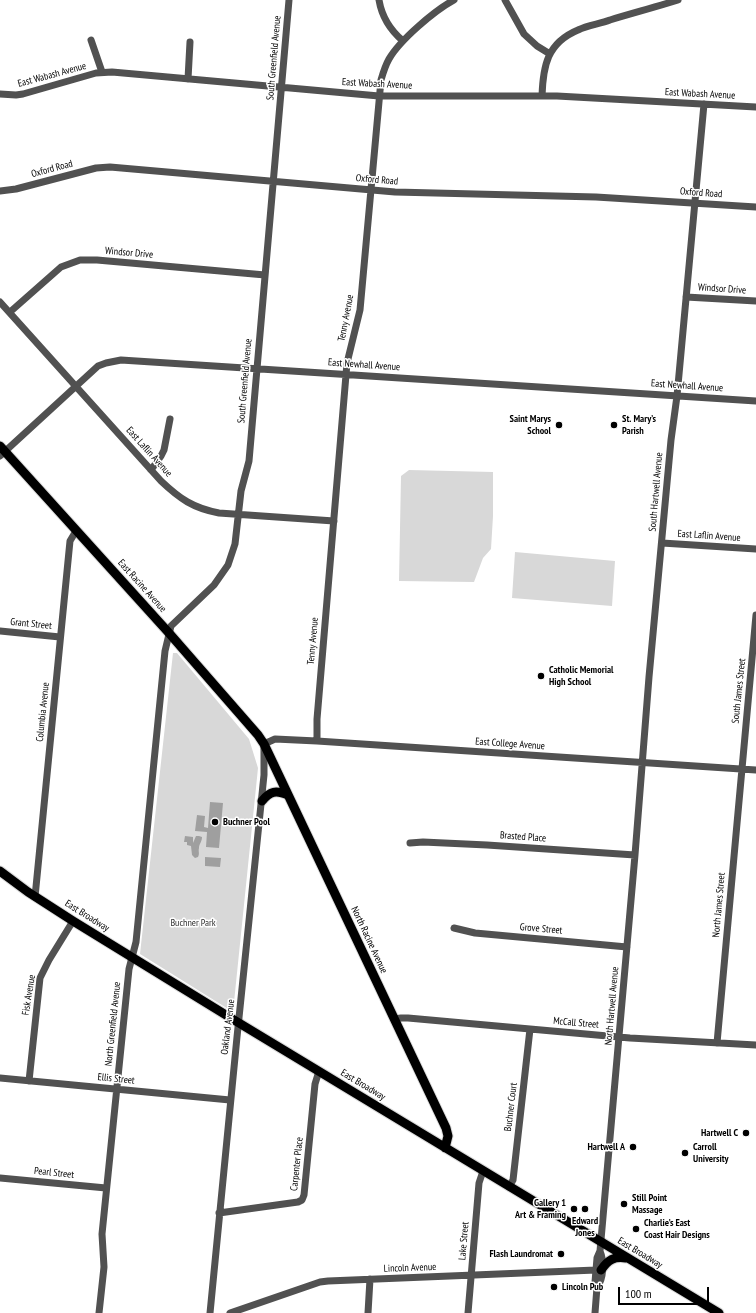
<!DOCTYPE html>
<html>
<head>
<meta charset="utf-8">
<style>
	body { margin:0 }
	#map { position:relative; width:756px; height:1313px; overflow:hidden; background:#fff; font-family:"PT Sans Narrow",sans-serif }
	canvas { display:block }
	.scale { position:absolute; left:618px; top:1287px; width:91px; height:18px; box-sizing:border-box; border:2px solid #000; border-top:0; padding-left:5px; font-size:12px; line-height:14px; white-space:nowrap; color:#000; -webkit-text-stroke:3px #fff; paint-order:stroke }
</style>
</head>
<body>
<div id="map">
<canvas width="756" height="1313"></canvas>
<div class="scale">100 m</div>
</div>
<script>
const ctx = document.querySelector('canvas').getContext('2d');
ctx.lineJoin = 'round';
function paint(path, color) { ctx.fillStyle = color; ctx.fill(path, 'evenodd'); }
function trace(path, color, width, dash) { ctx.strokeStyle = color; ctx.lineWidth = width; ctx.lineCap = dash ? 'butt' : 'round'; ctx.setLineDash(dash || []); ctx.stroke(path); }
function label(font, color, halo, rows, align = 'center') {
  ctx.font = font + ' "PT Sans Narrow",sans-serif'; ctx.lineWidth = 3; ctx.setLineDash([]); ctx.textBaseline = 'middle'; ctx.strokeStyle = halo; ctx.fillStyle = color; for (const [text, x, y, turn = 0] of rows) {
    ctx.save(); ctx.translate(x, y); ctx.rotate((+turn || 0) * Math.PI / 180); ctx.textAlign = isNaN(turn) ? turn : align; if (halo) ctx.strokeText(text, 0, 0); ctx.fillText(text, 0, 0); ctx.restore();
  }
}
paint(new Path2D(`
	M 409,470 L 493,472 L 493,516 L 491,549 L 483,558 L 474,582 L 399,581 L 401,476 Z
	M 515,552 L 615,561 L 612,606 L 512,598 Z
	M 173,653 L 177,653 L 249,739 L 258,768 L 233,1012 L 140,954 Z`), '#d8d8d8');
paint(new Path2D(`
	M 210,802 L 223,803 L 219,848 L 206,847 L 207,832 L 195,831 L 197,815 L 205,816 L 204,827 L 208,828 Z
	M 185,836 L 193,837 L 193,843 L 196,836 L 199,836 L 202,837 C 202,842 199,844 199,848 C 198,852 200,853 198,857 L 195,858 L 192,855 L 191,846 L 187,845 L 187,842 L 184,842 Z
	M 205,857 L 221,858 L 220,867 L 205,866 Z`), '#9f9f9f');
const major = new Path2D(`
	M 0,446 L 169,633 L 258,735 L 264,744 L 446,1128 L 448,1136 L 445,1148
	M 262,801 C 270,791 276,790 288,795
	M 0,871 L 28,892 L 73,921 L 239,1023 L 719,1313
	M 601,1270 C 608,1260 614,1256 626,1258`);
trace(major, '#dbdbdb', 11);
trace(new Path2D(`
	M 379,0 C 382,18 390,30 403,41
	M 505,0 L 524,34 L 537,46 L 550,54
	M 91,40 L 102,72
	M 188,79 L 190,42
	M 0,94 L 16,95 L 23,94 L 96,73 L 112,72 L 379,96 L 557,96 L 756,107
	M 542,96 C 543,66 547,43 578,30 C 588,25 600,24 610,20 C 633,13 656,7 678,0
	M 0,191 L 16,189 L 96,168 L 110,167 L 395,192 L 596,197 L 756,207
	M 686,297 L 756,301
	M 0,302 L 161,481 C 180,499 193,508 219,513 L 334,521
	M 10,312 L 61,267 L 80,260 L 97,260 L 265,275
	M 0,456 L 98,366 L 106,363 L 121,360 L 756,401
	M 151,470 L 161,456 L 164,450 L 170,419
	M 662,543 L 756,549
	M 0,631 L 60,637
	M 317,741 L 317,719 L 347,363 L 360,310 L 381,80 C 383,73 385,66 389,59 C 400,40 434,11 454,0
	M 410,843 L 423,842 L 487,845 L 635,855
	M 35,897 L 69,551 L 70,541 L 76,531
	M 454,928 L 475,933 L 627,947
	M 394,1019 L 401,1018 L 408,1018 L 630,1038 L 756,1045
	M 717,1043 L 756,615
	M 0,1078 L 230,1100
	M 29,1081 L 40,978 L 49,960 L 73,921
	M 0,1178 L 106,1188
	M 509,1187 L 513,1180 L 530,1029
	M 219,1213 L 298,1202 L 302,1200 L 304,1195 L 315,1084 L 319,1071
	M 597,1287 C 604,1279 604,1261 600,1251
	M 99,1313 L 104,1267 L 102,1234 L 129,969 L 136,942 L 165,651 L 171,626 L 214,585 L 228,565 L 235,544 L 241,491 L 249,461 L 289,0
	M 210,1313 L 237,1037 L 264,775 L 264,744 L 275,739 L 317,741 L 756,770
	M 230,1313 L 320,1282 L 328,1281 L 596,1270
	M 368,1313 L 370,1279
	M 468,1313 L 479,1183 L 483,1171
	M 595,1313 L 597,1287 L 595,1282 L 597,1258 L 600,1251 L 635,855 L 649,677 L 671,440 L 677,396 L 704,104`), '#515151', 7);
trace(major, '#000', 9);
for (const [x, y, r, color] of [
	[559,425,4,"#000"],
	[614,425,4,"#000"],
	[541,676,4,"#000"],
	[215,822,4,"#000"],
	[746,1133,4,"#000"],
	[633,1147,4,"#000"],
	[685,1153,4,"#000"],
	[624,1204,4,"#000"],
	[574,1209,4,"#000"],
	[585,1209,4,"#000"],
	[636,1229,4,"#000"],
	[561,1254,4,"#000"],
	[554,1287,4,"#000"]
]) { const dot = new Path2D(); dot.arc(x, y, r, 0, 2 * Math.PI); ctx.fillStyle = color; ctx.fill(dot); trace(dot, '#fff', 1.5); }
label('10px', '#000', '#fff', [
	["South Greenfield Avenue",274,58,-85],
	["East Wabash Avenue",52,75,-15],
	["East Wabash Avenue",377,84,3],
	["East Wabash Avenue",700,94,3],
	["Oxford Road",52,169,-15],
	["Oxford Road",377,180,5],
	["Oxford Road",701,193,4],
	["Windsor Drive",129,253,5],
	["Windsor Drive",722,289,4],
	["Tenny Avenue",346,318,-79],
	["East Newhall Avenue",364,365,4],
	["South Greenfield Avenue",245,381,-85],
	["East Newhall Avenue",687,386,4],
	["East Laflin Avenue",149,452,48],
	["South Hartwell Avenue",656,492,-85],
	["East Laflin Avenue",709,536,4],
	["East Racine Avenue",142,586,48],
	["Grant Street",31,624,6],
	["Tenny Avenue",313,641,-85],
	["South James Street",739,691,-84],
	["Columbia Avenue",43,712,-84],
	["East College Avenue",510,744,4],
	["Brasted Place",523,837,4],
	["North James Street",719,905,-85],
	["East Broadway",87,916,32],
	["Grove Street",541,929,5],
	["North Racine Avenue",369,940,65],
	["Fisk Avenue",29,995,-81],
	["North Hartwell Avenue",612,1006,-85],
	["McCall Street",576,1023,5],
	["North Greenfield Avenue",113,1024,-84],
	["Oakland Avenue",228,1027,-83],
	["Ellis Street",116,1079,6],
	["East Broadway",363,1085,31],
	["Buchner Court",511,1107,-83],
	["Carpenter Place",297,1164,-84],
	["Pearl Street",54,1173,6],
	["Lake Street",464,1241,-85],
	["East Broadway",640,1253,31],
	["Lincoln Avenue",410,1268,-2]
]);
label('bold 10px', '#000', '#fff', [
	["Saint Marys",551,419,"right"],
	["School",551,431,"right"],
	["St. Mary’s",622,419],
	["Parish",622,431],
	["Catholic Memorial",549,670],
	["High School",549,682],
	["Buchner Pool",223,822],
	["Hartwell C",738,1133,"right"],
	["Hartwell A",625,1147,"right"],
	["Carroll",693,1147],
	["University",693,1159],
	["Still Point",632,1198],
	["Massage",632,1210],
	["Gallery 1",566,1203,"right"],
	["Art & Framing",566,1215,"right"],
	["Edward",585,1221,"center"],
	["Jones",585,1233,"center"],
	["Charlie’s East",644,1223],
	["Coast Hair Designs",644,1235],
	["Flash Laundromat",553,1254,"right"],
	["Lincoln Pub",562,1287]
], 'left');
label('10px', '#2f2f2f', '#fff', [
	["Buchner Park",193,923]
]);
</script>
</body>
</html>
